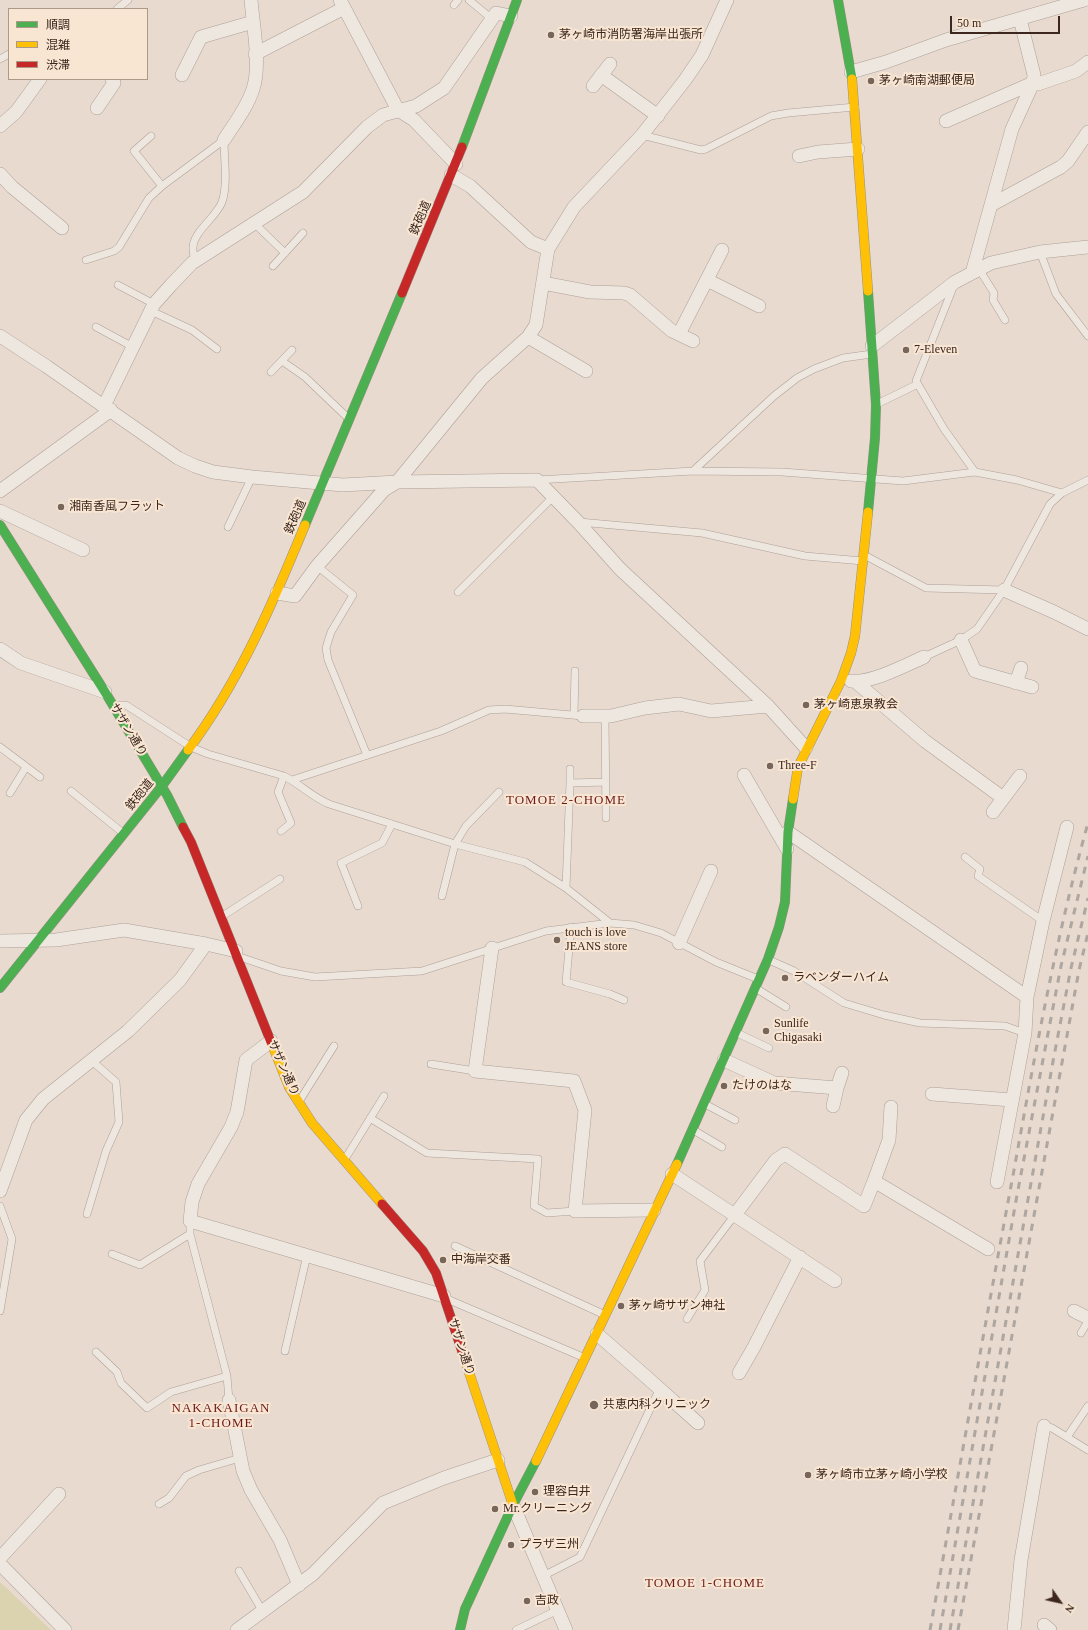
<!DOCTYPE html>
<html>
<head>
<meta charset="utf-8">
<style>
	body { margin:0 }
	#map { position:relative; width:1088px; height:1630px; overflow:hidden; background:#e8dace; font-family:"Times New Roman","Noto Sans JP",serif }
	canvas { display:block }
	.legend { position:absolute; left:8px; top:8px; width:140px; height:72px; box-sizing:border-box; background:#f8e6d3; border:1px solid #ad998a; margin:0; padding:5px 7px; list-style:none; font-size:12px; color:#3c261d }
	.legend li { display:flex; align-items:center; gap:8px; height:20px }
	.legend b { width:20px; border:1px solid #ad998a }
	.north { position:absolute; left:1040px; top:1582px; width:40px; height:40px; -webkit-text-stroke:3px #f8e6d3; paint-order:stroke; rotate:124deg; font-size:11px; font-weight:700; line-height:16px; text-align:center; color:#3c261d }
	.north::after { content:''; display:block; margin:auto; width:14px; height:18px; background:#3c261d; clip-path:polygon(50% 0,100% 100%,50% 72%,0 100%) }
	.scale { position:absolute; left:950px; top:16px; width:110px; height:18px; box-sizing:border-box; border:2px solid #3c261d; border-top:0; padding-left:5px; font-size:12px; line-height:14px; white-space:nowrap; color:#3c261d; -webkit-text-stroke:3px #f8e6d3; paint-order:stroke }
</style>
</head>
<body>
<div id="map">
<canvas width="1088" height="1630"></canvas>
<ul class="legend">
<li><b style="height:5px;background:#4caf50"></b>順調</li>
<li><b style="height:5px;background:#ffc107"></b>混雑</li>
<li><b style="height:5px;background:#c62828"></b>渋滞</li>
</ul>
<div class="north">N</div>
<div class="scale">50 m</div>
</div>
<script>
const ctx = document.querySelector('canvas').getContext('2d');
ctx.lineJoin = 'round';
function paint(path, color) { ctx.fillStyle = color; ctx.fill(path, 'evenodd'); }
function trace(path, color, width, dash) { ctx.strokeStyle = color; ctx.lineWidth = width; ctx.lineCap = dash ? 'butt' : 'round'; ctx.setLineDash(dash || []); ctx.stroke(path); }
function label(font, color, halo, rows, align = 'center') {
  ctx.font = font + ' "Times New Roman","Noto Sans JP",serif'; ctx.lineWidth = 4; ctx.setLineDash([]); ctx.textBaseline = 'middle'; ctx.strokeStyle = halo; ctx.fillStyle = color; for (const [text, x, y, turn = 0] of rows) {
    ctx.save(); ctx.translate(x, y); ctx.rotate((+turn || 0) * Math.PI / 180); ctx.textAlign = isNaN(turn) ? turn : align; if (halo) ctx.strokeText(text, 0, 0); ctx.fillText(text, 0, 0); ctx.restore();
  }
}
paint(new Path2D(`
	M 0,1582 L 51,1630 L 0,1630 Z`), '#dbd2af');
const lane = new Path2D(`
	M 469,0 L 492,19
	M 454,5 L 458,0
	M 117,9 L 128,0
	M 0,59 L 9,54
	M 642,135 L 701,150 L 706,149 L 771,116 L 788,113 L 855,107
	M 151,136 L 134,151 L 162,186
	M 254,223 L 285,253
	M 1040,252 L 1056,294 L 1088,336
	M 86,260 L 114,251 L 119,247 L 149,198 L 162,186 L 224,140
	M 195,261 C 194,257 193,253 193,249 C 192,232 216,218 222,202 C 228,185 224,158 224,140
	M 273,266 L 303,233
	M 979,269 L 994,293 L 993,300 L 1005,320
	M 118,285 L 154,304
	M 954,285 L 916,381 L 944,429 L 975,472
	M 151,311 L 192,330 L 217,349
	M 96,327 L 133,347
	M 282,361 L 305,377 L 348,418
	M 271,372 L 292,350
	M 877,404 L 918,384
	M 693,471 L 774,396 L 797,378 L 814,369 L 843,358 L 872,354
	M 537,480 L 693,471 L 782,472 L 903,481 L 975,472 L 1017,480 L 1062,493 L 1088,480
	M 579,522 L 702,533 L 805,556 L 863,561
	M 228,527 L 252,477
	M 866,556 L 926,588 L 1004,590
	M 317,566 L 353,595 L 331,632 L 326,648 L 328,660 L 367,755
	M 458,592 L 553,497
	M 924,657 L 961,640 L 977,629 L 1004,590 L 1050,504 L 1062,493
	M 115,705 L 126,705 L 191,747 L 208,754 L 284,776 C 300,784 312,797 329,804 L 455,844 L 525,862 L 566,888 L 610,923
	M 574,715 L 575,671
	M 605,716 L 606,818
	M 0,747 L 40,777
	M 570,769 L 570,783
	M 292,780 L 441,731 L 489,710 L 505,709 L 583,716
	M 71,791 L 123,833
	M 10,793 L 26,767
	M 281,831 L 291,823 L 278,792 L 284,776
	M 965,857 L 980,869 L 978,876 L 1043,921
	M 566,888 L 570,783 L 606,782
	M 442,896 L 455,844 L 466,826 L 499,792
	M 358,906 L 341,863 L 382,843 L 392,824
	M 221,917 L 280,879
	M 571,927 L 566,982 L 610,994 L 624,1000
	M 240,957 L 281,971 L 315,977 L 422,971 L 546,931 L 610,923 L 634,925 L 661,933 L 716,962 L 758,979
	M 769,960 L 794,971 L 844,1003 L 884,1015 L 920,1023 L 1005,1026 L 1025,1033
	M 757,989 L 786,1007
	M 737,1033 L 769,1048
	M 431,1064 L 475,1071
	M 300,1100 L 334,1046
	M 705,1104 L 735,1120
	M 370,1118 L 427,1153 L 538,1159 L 534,1206 L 547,1213 L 575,1211
	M 695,1131 L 722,1147
	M 345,1159 L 384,1096
	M 0,1206 L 12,1239 L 0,1311
	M 87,1214 L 106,1151 L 119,1122 L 116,1082 L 92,1061
	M 190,1221 L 190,1234 L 227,1376 L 229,1400
	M 455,1246 L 605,1315
	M 112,1254 L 140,1265 L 190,1234
	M 447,1299 L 585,1358
	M 687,1319 L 705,1290 L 700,1261 L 734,1216
	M 1081,1333 L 1088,1321
	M 285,1351 L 307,1255
	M 96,1352 L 117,1372 L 121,1383 L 147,1408 L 171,1392 L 227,1376
	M 1044,1426 L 1052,1428 L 1088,1450
	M 1067,1437 L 1088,1406
	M 159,1504 L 169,1498 L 186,1476 L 199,1470 L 240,1458
	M 239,1571 L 263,1612
	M 543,1576 L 580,1557 L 660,1388
	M 516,1630 L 558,1610`);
const street = new Path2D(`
	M 340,0 L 398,110 L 414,120 L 456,164
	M 255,54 L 344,8
	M 851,72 L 886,62 L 946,40 L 1084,0
	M 182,75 L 201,37 L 253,22
	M 601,75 L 658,116
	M 593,86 L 610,64
	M 97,108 L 114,83 L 112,79
	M 946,121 L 1033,83 L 1038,84 L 1076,71 L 1088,62
	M 0,126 L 16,112 L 40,79
	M 224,140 C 234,124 247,108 253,89 C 261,66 253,25 251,0
	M 799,156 L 818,152 L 858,149
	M 0,174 L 12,187 L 62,228
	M 451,175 L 470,186 L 531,242 L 548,249
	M 991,205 L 1061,167 L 1068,161 L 1088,132
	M 972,273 L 1012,129 L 1033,83 L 1034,75 L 1020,19
	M 707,280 L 759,306
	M 543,283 L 590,292 L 624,293 L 630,295 L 672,331 L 693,341
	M 679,334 L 722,250
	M 0,336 L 46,366 L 178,458 L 195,466 L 213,472 L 252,477 L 343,485 L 397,482 L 537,480 L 578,522 L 620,569 L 768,706 L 806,748
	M 528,337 L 586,371
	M 872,346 L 955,282 L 991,263 L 1040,252 L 1088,247
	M 104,406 L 154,304 L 171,285 L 192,263 L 303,192 L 367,127 L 383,115 L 416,106 L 444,88 L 496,13 L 511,16
	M 0,491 L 111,410
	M 0,511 L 83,550
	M 1004,590 L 1054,612 L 1088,629
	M 277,593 L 295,596 L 317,566 L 384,490 L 397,482 L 482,378 L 528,337 L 536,325 L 548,249 L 574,207 L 642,135 L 685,80 L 702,55 L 727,0
	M 961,640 L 975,671 L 1032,687
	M 0,649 L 21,663 L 105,692
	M 851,681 C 872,683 904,666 924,657
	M 856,682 L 925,741 L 1003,798
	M 1016,683 L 1021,668
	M 583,716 L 611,716 L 645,708 L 679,704 L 711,711 L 768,706
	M 744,775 L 787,849
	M 993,812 L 1020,776
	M 788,832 L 1027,997
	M 0,941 L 56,940 L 124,930 L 206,944 L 236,951
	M 679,943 L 711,871
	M 492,948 L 475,1071 L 574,1081 L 585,1110 L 575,1211 L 654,1210
	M 271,1041 L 246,1060 L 237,1112 L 231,1127 L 198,1184 L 192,1202 L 190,1221 L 444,1296
	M 724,1060 L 774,1083 L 837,1088 L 833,1106
	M 837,1088 L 842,1073
	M 932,1094 L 1012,1100
	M 672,1174 L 835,1281
	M 874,1181 L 988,1249
	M 997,1182 L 1025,1033 L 1027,997 L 1043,921 L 1067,827
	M 0,1191 L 26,1120 L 43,1099 L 128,1031 L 180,980 L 206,944
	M 734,1216 L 776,1160 L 785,1154 L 864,1206 L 874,1181 L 889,1140 L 891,1107
	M 1074,1311 L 1088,1318
	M 597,1334 L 643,1374 L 698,1423
	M 739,1373 L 754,1347 L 800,1257
	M 229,1400 L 243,1471 L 251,1490 L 280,1540 L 299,1585
	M 513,1505 L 566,1630
	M 0,1558 L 59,1494
	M 0,1564 L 65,1630
	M 1044,1625 L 1050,1630
	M 237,1630 L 313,1574 L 383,1503 L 444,1478 L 498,1460
	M 1014,1630 L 1021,1560 L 1044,1426`);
const fast = new Path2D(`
	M 838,0 L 852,79
	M 462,147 L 517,0
	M 868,291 L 876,405 L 875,438 L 868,512
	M 0,525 L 105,692 L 167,795 L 183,827
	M 305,525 L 402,293
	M 0,988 L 162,786 L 188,750
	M 677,1164 L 768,959 L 779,927 L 785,902 L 788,832 L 793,799
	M 460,1630 L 465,1609 L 513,1505 L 536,1461`);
const slow = new Path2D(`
	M 852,79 L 868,291
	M 188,750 C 239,682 273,603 305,525
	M 793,799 L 798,767 L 841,681 L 851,653 L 855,636 L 868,512
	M 271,1042 L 289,1087 L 312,1123 L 382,1204
	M 463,1354 L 513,1505
	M 536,1461 L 677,1164`);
const jam = new Path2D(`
	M 402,293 L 462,147
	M 183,827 L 191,842 L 271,1042
	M 382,1204 L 423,1251 L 436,1273 L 463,1354`);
trace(lane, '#ada097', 8);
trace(street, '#ada097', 14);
trace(fast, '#9c8f86', 10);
trace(slow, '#9c8f86', 10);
trace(jam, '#9c8f86', 10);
trace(lane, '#eee7e0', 7);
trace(street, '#eee7e0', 13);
trace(fast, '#4caf50', 9);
trace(slow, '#ffc107', 9);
trace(jam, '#c62828', 9);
trace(new Path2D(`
	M 930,1630 C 958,1477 985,1324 1014,1170 C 1035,1054 1056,937 1088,823
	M 940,1630 L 1017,1195 L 1061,966 L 1088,856
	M 950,1630 L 1054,1056 L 1071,968 L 1088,898
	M 958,1630 L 1079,970 L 1088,933`), '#aea6a0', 3, [7, 7]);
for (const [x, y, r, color] of [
	[551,35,4,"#78655b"],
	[871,81,4,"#78655b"],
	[906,350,4,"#78655b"],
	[61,507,4,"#78655b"],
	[806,705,4,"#78655b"],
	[770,766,4,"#78655b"],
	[557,940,4,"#78655b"],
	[785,978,4,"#78655b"],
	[766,1031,4,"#78655b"],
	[724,1086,4,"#78655b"],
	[443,1260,4,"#78655b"],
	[621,1306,4,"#78655b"],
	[594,1405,5,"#78655b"],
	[808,1475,4,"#78655b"],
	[535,1492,4,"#78655b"],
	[495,1509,4,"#78655b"],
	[511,1545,4,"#78655b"],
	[527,1601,4,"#78655b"]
]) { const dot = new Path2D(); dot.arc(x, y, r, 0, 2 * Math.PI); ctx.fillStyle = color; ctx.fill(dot); trace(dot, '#f8e6d3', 1.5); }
label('12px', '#3c261d', '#f8e6d3', [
	["茅ヶ崎市消防署海岸出張所",559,35],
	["茅ヶ崎南湖郵便局",879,81],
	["7-Eleven",914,350],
	["湘南香風フラット",69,507],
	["茅ヶ崎恵泉教会",814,705],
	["Three-F",778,766],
	["touch is love",565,933],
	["JEANS store",565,947],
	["ラベンダーハイム",793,978],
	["Sunlife",774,1024],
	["Chigasaki",774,1038],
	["たけのはな",732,1086],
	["中海岸交番",451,1260],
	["茅ヶ崎サザン神社",629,1306],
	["共恵内科クリニック",603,1405],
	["茅ヶ崎市立茅ヶ崎小学校",816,1475],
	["理容白井",543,1492],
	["Mr.クリーニング",503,1509],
	["プラザ三州",519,1545],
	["吉政",535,1601]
], 'left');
label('12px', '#3c261d', '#f8e6d3', [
	["鉄砲道",421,218,-67],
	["鉄砲道",296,517,-67],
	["サザン通り",128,730,59],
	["鉄砲道",140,795,-51],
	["サザン通り",283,1068,66],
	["サザン通り",461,1347,72]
]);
ctx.letterSpacing = '1px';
label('13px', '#6d1919', '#f8e6d3', [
	["TOMOE 2-CHOME",566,801],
	["NAKAKAIGAN",221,1409],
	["1-CHOME",221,1424],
	["TOMOE 1-CHOME",705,1584]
]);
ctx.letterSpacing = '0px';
</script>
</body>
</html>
